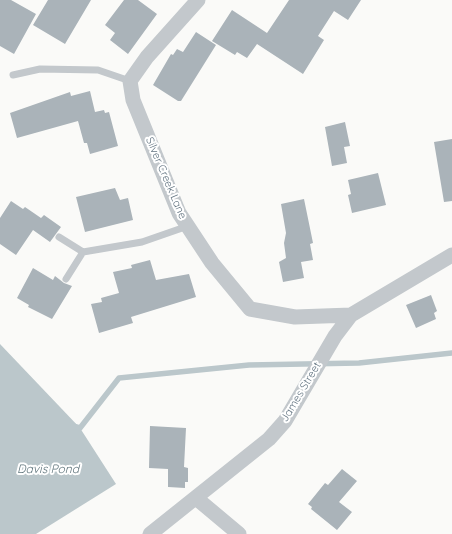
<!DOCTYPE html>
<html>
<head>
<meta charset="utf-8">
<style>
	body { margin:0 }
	canvas { display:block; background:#fafaf8 }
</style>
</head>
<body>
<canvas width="452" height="534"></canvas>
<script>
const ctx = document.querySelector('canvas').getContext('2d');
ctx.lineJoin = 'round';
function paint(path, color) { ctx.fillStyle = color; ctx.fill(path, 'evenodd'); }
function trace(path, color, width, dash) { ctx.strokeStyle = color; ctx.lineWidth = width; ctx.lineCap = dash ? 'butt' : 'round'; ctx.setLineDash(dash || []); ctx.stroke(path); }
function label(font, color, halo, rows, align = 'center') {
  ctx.font = font + ' Quicksand,sans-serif'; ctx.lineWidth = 4; ctx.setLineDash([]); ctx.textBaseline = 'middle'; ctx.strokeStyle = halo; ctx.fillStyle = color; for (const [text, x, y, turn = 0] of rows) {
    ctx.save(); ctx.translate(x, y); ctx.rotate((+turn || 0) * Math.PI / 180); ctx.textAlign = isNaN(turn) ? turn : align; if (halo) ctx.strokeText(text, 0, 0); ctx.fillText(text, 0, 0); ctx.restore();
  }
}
paint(new Path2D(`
	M 0,344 L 80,428 L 116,484 L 36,534 L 0,534 Z`), '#bbc7cb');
trace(new Path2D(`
	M 73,426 L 80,428 L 119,378 L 249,365 L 359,363 L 452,353`), '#bbc7cb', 5.5);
paint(new Path2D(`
	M 0,0 L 11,0 L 36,14 L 14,54 L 0,46 Z
	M 48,0 L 91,0 L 65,44 L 33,25 Z
	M 124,0 L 138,0 L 157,14 L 128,54 L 110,40 L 115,33 L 105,25 Z
	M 289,0 L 361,0 L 348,20 L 334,11 L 318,36 L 324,40 L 303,74 L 257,44 L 247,58 L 237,52 L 235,55 L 212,41 L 232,10 L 267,33 Z
	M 196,32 L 216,45 L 181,101 L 178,101 L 153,85 L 171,54 L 173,55 L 177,49 L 183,52 Z
	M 90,91 L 95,112 L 104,110 L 105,113 L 109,112 L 118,146 L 90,154 L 87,143 L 84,143 L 78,121 L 17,138 L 10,113 L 70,92 L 71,96 Z
	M 345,122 L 350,146 L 344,147 L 347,163 L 332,166 L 325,127 Z
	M 452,139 L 452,201 L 444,202 L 434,142 Z
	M 378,173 L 386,205 L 352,213 L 348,195 L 351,194 L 348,180 Z
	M 115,188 L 120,200 L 128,198 L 133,220 L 85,232 L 76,197 Z
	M 304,199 L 313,243 L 310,244 L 313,260 L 301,262 L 304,278 L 283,282 L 279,262 L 286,258 L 284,243 L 286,233 L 281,204 Z
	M 11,201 L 23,209 L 25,207 L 41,218 L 44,215 L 61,227 L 50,242 L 33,230 L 16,255 L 0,244 L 0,218 Z
	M 150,260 L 156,280 L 189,274 L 196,297 L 131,317 L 133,323 L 99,333 L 91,304 L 102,302 L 101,298 L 119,293 L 113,272 L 132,268 L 131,265 Z
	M 33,268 L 53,280 L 55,276 L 64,283 L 72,286 L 52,319 L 28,307 L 29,305 L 17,298 Z
	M 431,295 L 437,311 L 434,313 L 436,319 L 416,328 L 406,305 Z
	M 150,426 L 186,428 L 184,467 L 188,468 L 188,482 L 185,482 L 185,488 L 168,487 L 168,469 L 149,468 Z
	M 342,469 L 357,481 L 339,502 L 352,512 L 337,530 L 311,509 L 312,507 L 308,504 L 325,483 L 328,485 Z`), '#aab3b9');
trace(new Path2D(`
	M 13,75 L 40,69 L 98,70 L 130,81
	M 59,237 L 83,252 L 66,279
	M 83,252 L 142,242 L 188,226`), '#c3c8cc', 7);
trace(new Path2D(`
	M 198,0 L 147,57 L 130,81 L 133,100 L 179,213 L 212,263 L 250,309 L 295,317 L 351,315
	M 196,498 L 239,534
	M 150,534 L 269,439 L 285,421 L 335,336 L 351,315 L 452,255`), '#c3c8cc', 15);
label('11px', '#657683', '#fff', [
	["Silver Creek Lane",166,178,67],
	["James Street",301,392,-59]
]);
label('italic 12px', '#60757c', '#fff', [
	["Davis Pond",48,469]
]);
</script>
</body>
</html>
